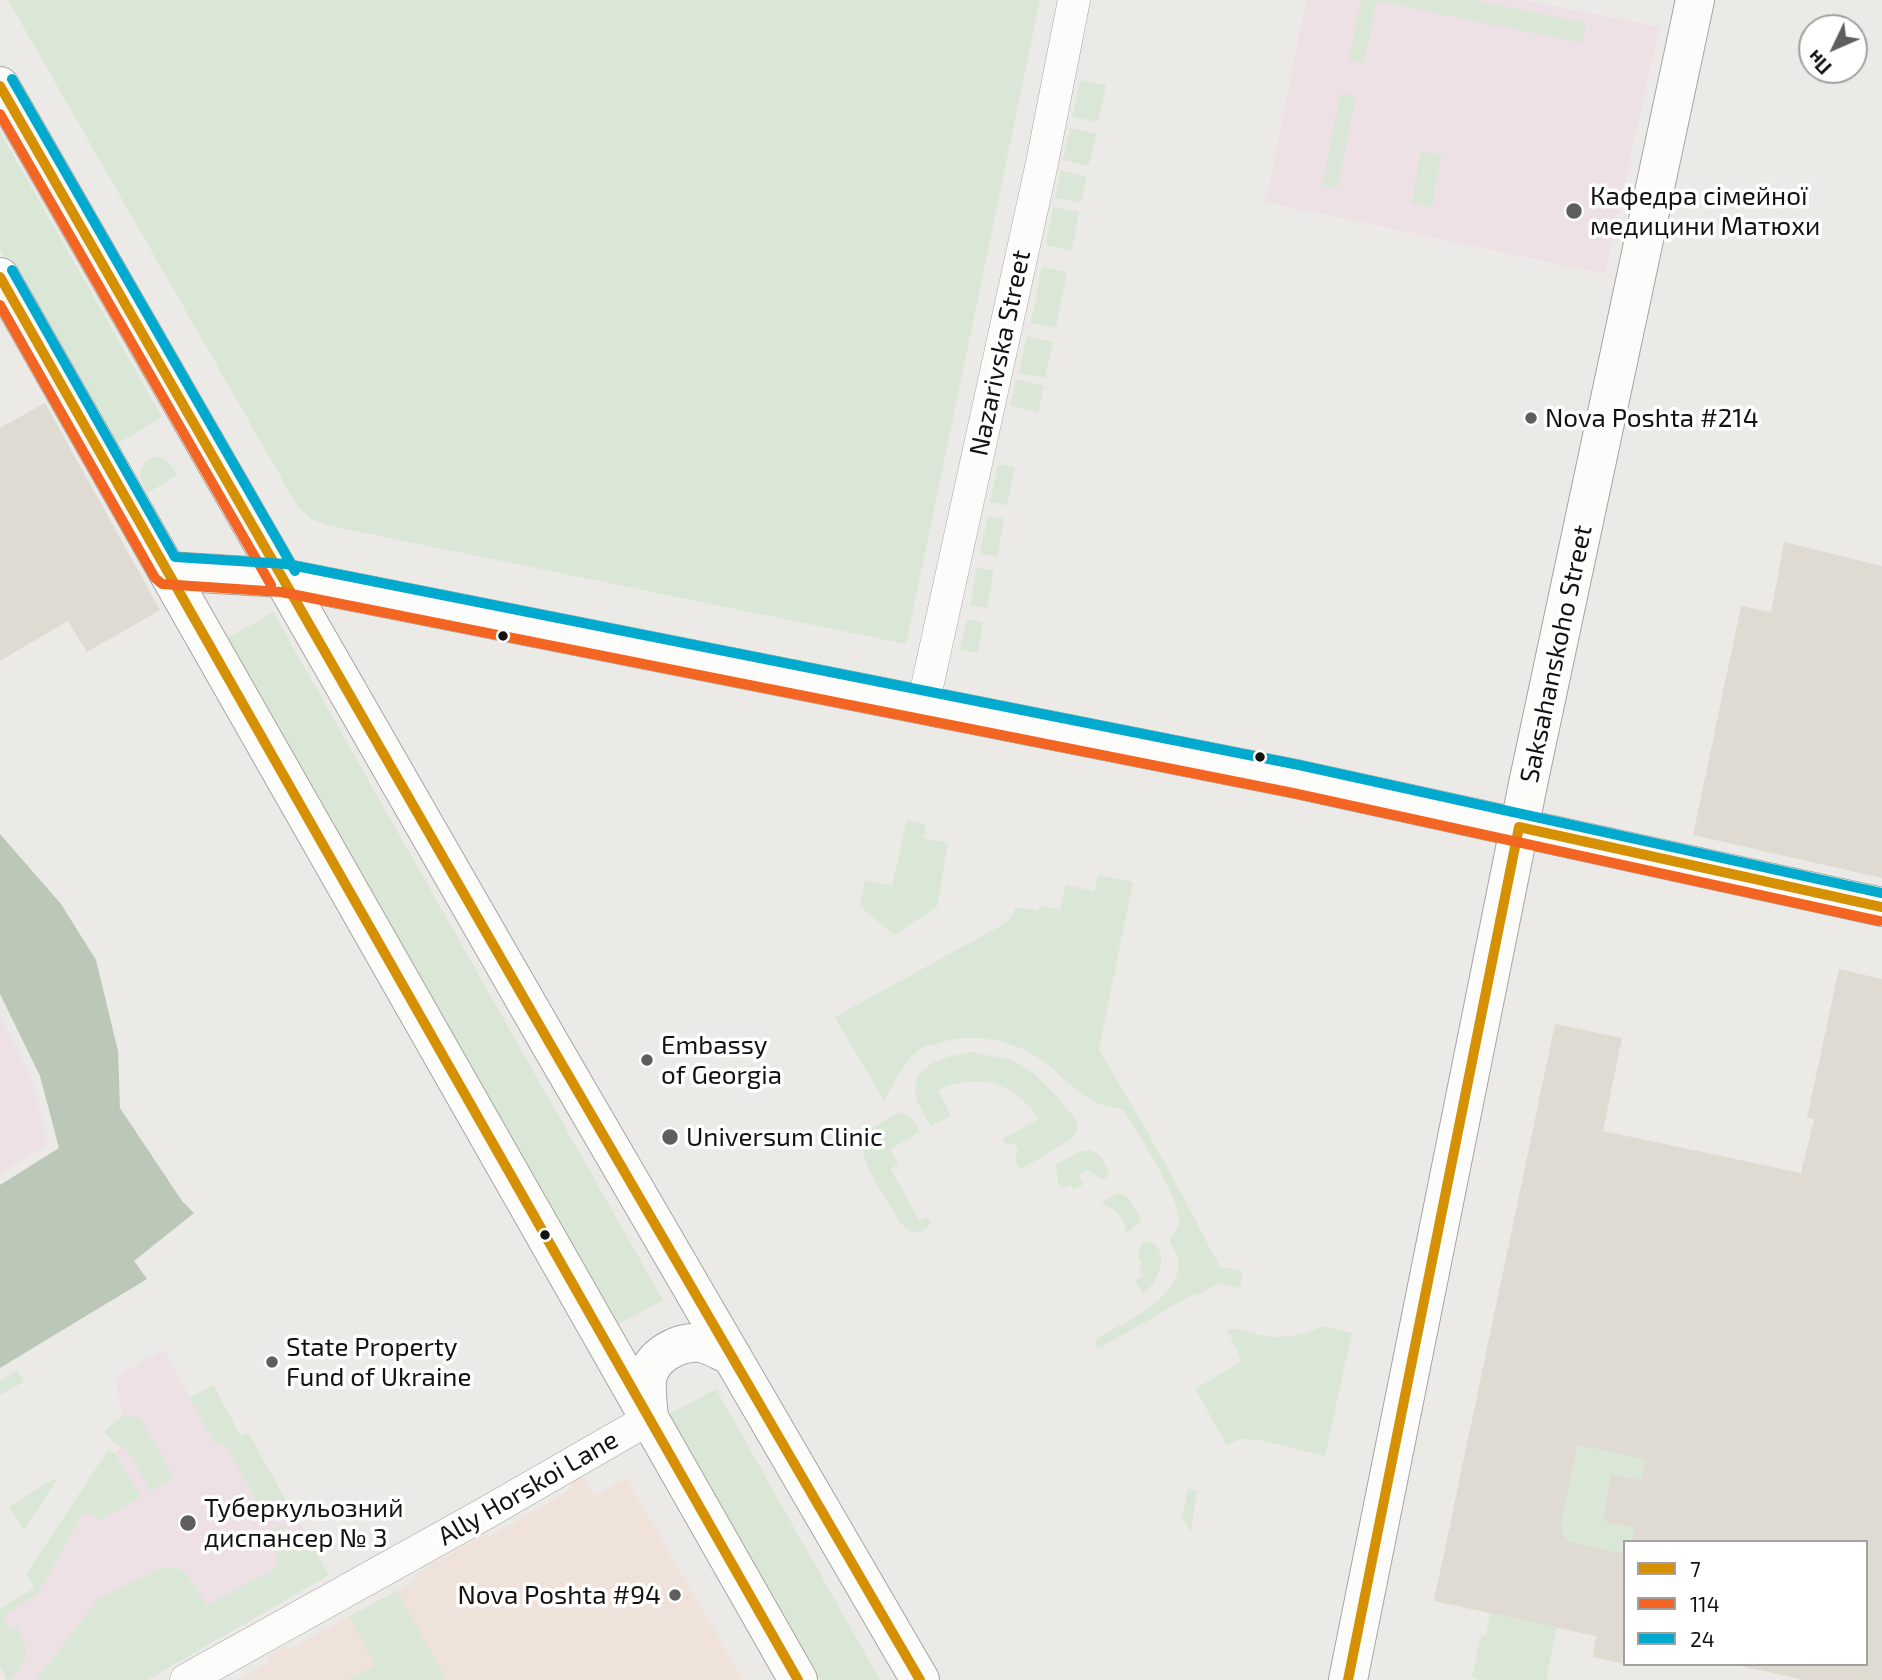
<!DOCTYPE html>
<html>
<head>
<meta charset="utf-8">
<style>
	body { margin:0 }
	#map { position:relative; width:1882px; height:1680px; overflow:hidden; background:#ebeae6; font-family:"Exo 2",sans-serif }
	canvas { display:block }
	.legend { position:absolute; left:1623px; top:1540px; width:245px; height:126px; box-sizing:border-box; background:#fff; border:2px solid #a1a1a0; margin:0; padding:9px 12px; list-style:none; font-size:21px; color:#141311 }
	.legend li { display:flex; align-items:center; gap:14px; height:35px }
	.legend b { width:35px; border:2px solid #a1a1a0 }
	.north { position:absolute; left:1798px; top:14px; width:70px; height:70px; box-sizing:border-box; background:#fff; border:2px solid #a1a1a0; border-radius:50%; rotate:226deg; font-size:19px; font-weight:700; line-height:28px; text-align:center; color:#141311 }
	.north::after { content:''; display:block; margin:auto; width:24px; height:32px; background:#5f5e5c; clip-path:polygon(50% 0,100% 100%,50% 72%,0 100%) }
</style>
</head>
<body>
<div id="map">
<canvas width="1882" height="1680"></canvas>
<ul class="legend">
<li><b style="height:9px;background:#d59003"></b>7</li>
<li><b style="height:9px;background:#f26522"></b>114</li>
<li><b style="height:9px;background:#00a9ce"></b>24</li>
</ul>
<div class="north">Пн</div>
</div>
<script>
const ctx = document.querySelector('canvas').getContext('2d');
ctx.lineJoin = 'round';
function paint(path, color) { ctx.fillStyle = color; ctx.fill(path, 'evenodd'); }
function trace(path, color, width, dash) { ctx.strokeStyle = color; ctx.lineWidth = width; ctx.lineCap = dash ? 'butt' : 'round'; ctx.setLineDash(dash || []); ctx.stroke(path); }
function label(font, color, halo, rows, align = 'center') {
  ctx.font = font + ' "Exo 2",sans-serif'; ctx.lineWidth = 7; ctx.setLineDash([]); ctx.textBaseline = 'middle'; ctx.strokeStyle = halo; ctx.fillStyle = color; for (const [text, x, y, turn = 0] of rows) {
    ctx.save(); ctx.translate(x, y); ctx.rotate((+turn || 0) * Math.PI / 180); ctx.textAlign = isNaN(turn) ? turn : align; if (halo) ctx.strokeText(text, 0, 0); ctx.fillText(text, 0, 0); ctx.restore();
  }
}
paint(new Path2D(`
	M 45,403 L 160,610 L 87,652 L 68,621 L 0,661 L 0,428 Z
	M 1784,542 L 1882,566 L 1882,878 L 1693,835 L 1741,606 L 1771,612 Z
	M 1839,969 L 1882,979 L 1882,1680 L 1805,1680 L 1732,1664 L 1866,1664 L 1866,1542 L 1625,1542 L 1625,1664 L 1593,1657 L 1596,1636 L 1434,1601 L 1555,1024 L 1622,1038 L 1603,1131 L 1801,1173 L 1814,1119 L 1807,1117 Z`), '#dfdbd2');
paint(new Path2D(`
	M 582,1476 L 595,1496 L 626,1478 L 743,1680 L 236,1680 L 270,1661 L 267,1656 L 286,1645 L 289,1650 L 417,1579 L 415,1574 L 485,1534 L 488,1538 L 573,1488 L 571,1483 Z`), '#efe2da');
paint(new Path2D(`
	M 1306,0 L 1524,0 L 1659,27 L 1605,274 L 1266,202 Z
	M 0,1018 L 32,1080 L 48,1144 L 0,1174 Z
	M 164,1350 L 215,1443 L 226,1445 L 248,1433 L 329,1575 L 147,1680 L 7,1680 L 0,1665 L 0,1617 L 38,1594 L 120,1447 L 104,1432 L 123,1415 L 115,1377 Z`), '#eee1e6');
paint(new Path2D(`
	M 8,0 L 1040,0 L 906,644 L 326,525 L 311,519 L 298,507 Z
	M 1361,0 L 1474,0 L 1586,23 L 1582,43 L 1377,1 L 1364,63 L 1349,60 Z
	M 1080,80 L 1106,85 L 1098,122 L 1072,117 Z
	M 1340,94 L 1356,97 L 1338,188 L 1322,185 Z
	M 1070,128 L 1096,134 L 1089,166 L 1063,160 Z
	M 0,132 L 162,417 L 112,447 L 0,250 Z
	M 1421,151 L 1442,155 L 1432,207 L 1411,203 Z
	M 1061,171 L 1087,176 L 1081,203 L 1055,198 Z
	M 1053,207 L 1079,212 L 1072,251 L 1046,245 Z
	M 1042,267 L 1067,272 L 1056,328 L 1031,323 Z
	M 1027,336 L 1053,342 L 1045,378 L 1019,373 Z
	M 1016,379 L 1044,386 L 1038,412 L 1010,406 Z
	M 154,457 C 167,457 171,464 177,475 L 148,493 C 140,478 136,473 148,459 Z
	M 998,464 L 1015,467 L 1007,505 L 990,502 Z
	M 988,516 L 1004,519 L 997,557 L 980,553 Z
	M 977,567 L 994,571 L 987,608 L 970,605 Z
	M 273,612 L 663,1300 L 614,1327 L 221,642 Z
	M 967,619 L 983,622 L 978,653 L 960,650 Z
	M 907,820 L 926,824 L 924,838 L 948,843 L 937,907 L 894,935 L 860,906 L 865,880 L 892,886 Z
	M 1098,875 L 1133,882 L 1099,1049 L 1165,1163 L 1220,1267 L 1243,1271 L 1240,1288 L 1217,1284 L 1197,1295 L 1195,1293 L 1098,1349 L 1095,1344 L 1097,1338 C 1124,1323 1184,1297 1178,1259 C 1176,1252 1171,1245 1169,1239 C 1174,1233 1179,1228 1179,1220 C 1178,1195 1138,1134 1124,1110 C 1114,1107 1102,1106 1093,1101 C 1075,1092 1063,1077 1047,1064 C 1016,1040 974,1031 936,1044 C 931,1045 925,1046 921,1049 C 905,1058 893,1085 884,1101 L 835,1017 L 1002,925 L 1011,917 L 1016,907 L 1038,911 L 1040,906 L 1060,910 L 1066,885 L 1094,891 Z
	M 971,1052 L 1012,1060 L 1034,1073 L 1058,1097 L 1075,1119 L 1078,1125 L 1077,1132 L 1071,1139 L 1020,1170 L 1015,1159 L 1018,1151 L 1016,1146 L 1010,1143 L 1006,1145 L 1003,1139 L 1039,1119 C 1012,1081 980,1073 938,1090 L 951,1116 L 931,1126 C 926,1117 918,1106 916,1096 C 910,1063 948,1057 971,1052 Z
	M 900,1112 L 910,1116 L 920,1132 L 890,1149 L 898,1164 L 891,1169 L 919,1220 L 928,1217 L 931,1223 L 920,1233 L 910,1231 L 901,1224 L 870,1172 L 863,1153 L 863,1141 L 870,1129 Z
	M 1087,1150 C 1100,1151 1103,1161 1109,1171 L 1107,1178 L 1101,1180 L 1087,1169 L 1078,1175 L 1084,1184 L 1074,1190 L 1070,1184 L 1064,1188 L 1058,1184 L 1056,1164 L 1079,1152 Z
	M 1119,1193 L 1128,1197 L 1141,1218 L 1139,1223 L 1127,1233 C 1123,1217 1116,1209 1100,1203 Z
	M 1147,1241 C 1173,1249 1159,1282 1143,1294 L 1135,1280 L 1142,1276 L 1138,1266 L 1142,1264 L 1138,1253 L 1142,1242 Z
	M 1325,1326 L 1352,1333 L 1325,1456 L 1258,1440 L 1241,1439 L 1227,1445 L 1195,1389 L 1242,1361 L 1227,1330 C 1245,1327 1253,1335 1271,1337 C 1290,1338 1307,1332 1325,1326 Z
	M 17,1370 L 24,1382 L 0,1395 L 0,1381 Z
	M 213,1385 L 241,1436 L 248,1433 L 291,1509 L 268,1522 L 226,1445 L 215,1443 L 189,1398 Z
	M 716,1389 L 880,1680 L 820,1680 L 665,1416 Z
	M 123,1415 L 141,1419 L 174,1477 L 151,1491 L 127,1450 L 113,1442 L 104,1432 Z
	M 1577,1445 L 1645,1459 L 1642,1480 L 1611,1475 L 1603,1521 L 1635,1528 L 1631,1542 L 1625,1542 L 1625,1550 L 1621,1553 L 1568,1542 L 1563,1534 L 1561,1524 Z
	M 108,1450 L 116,1455 L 141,1497 L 101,1520 L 83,1513 L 38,1594 L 3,1616 L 11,1630 L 17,1627 C 30,1654 30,1658 10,1680 L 7,1680 L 0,1665 L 0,1609 L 34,1588 L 26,1574 Z
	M 55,1478 L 56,1481 L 24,1530 L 9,1507 Z
	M 1188,1489 L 1197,1491 L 1191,1532 L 1182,1517 Z
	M 283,1525 L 291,1541 L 305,1533 L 329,1575 L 147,1680 L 36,1680 L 99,1598 L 159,1569 L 176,1567 L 187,1574 L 207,1605 L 274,1569 L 278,1564 L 272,1531 Z
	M 397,1591 L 447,1680 L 348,1680 L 375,1665 L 349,1617 Z
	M 1490,1613 L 1557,1627 L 1546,1680 L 1477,1680 L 1477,1678 L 1472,1677 L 1481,1635 L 1486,1635 Z`), '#dbe7d6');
paint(new Path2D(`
	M 0,834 L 61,904 L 96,960 L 118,1051 L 120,1108 L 182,1201 L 194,1213 L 134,1261 L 147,1279 L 0,1368 L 0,1185 L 59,1148 L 40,1076 L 0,994 Z`), '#bbc8b7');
const street = new Path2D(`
	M 923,705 L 1042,163 L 1074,0
	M 186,1680 L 484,1514 L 649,1419`);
const secondary = new Path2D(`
	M 167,571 L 283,578 L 1296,779 L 1882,907`);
const primary = new Path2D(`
	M 0,86 L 549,1042 L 920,1680
	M 0,277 L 798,1680
	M 649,1419 C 648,1406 646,1393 647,1380 C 650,1356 678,1341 701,1343 C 711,1345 722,1352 732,1356
	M 1348,1680 L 1528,784 L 1695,0`);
trace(street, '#a6a5a2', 33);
trace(secondary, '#a6a5a2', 40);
trace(primary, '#a6a5a2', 40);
trace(street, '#fcfcfb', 32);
trace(secondary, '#fcfcfb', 38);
trace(primary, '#fcfcfb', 38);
trace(new Path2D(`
	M 0,86 L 549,1042 L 920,1680
	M 0,277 L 798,1680
	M 1348,1680 L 1519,827 L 1882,907`), '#d59003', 10);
trace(new Path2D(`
	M 0,114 L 271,585
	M 0,305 L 155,578 L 162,584 L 281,592 L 1293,793 L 1879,921`), '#f26522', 10);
trace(new Path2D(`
	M 12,79 L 295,571
	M 12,270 L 175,557 L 286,564 L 1299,765 L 1882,893`), '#00a9ce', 10);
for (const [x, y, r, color] of [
	[1574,211,9,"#5f5e5c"],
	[1531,418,7,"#5f5e5c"],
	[503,636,6,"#141311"],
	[1260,757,6,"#141311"],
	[647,1060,7,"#5f5e5c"],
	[670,1137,9,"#5f5e5c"],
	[545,1235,6,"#141311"],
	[272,1362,7,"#5f5e5c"],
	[188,1523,9,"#5f5e5c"],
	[675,1595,7,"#5f5e5c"]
]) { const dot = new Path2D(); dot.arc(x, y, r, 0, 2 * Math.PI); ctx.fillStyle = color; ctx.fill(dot); trace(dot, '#fff', 2.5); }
label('26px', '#141311', '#fff', [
	["Кафедра сімейної",1590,196],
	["медицини Матюхи",1590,226],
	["Nova Poshta #214",1545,418],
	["Embassy",661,1045],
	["of Georgia",661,1075],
	["Universum Clinic",686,1137],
	["State Property",286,1347],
	["Fund of Ukraine",286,1377],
	["Туберкульозний",204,1508],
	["диспансер № 3",204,1538],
	["Nova Poshta #94",661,1595,"right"]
], 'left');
label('26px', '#141311', '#fff', [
	["Nazarivska Street",1000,353,-78],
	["Saksahanskoho Street",1556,654,-78],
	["Ally Horskoi Lane",528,1488,-30]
]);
</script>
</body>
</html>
